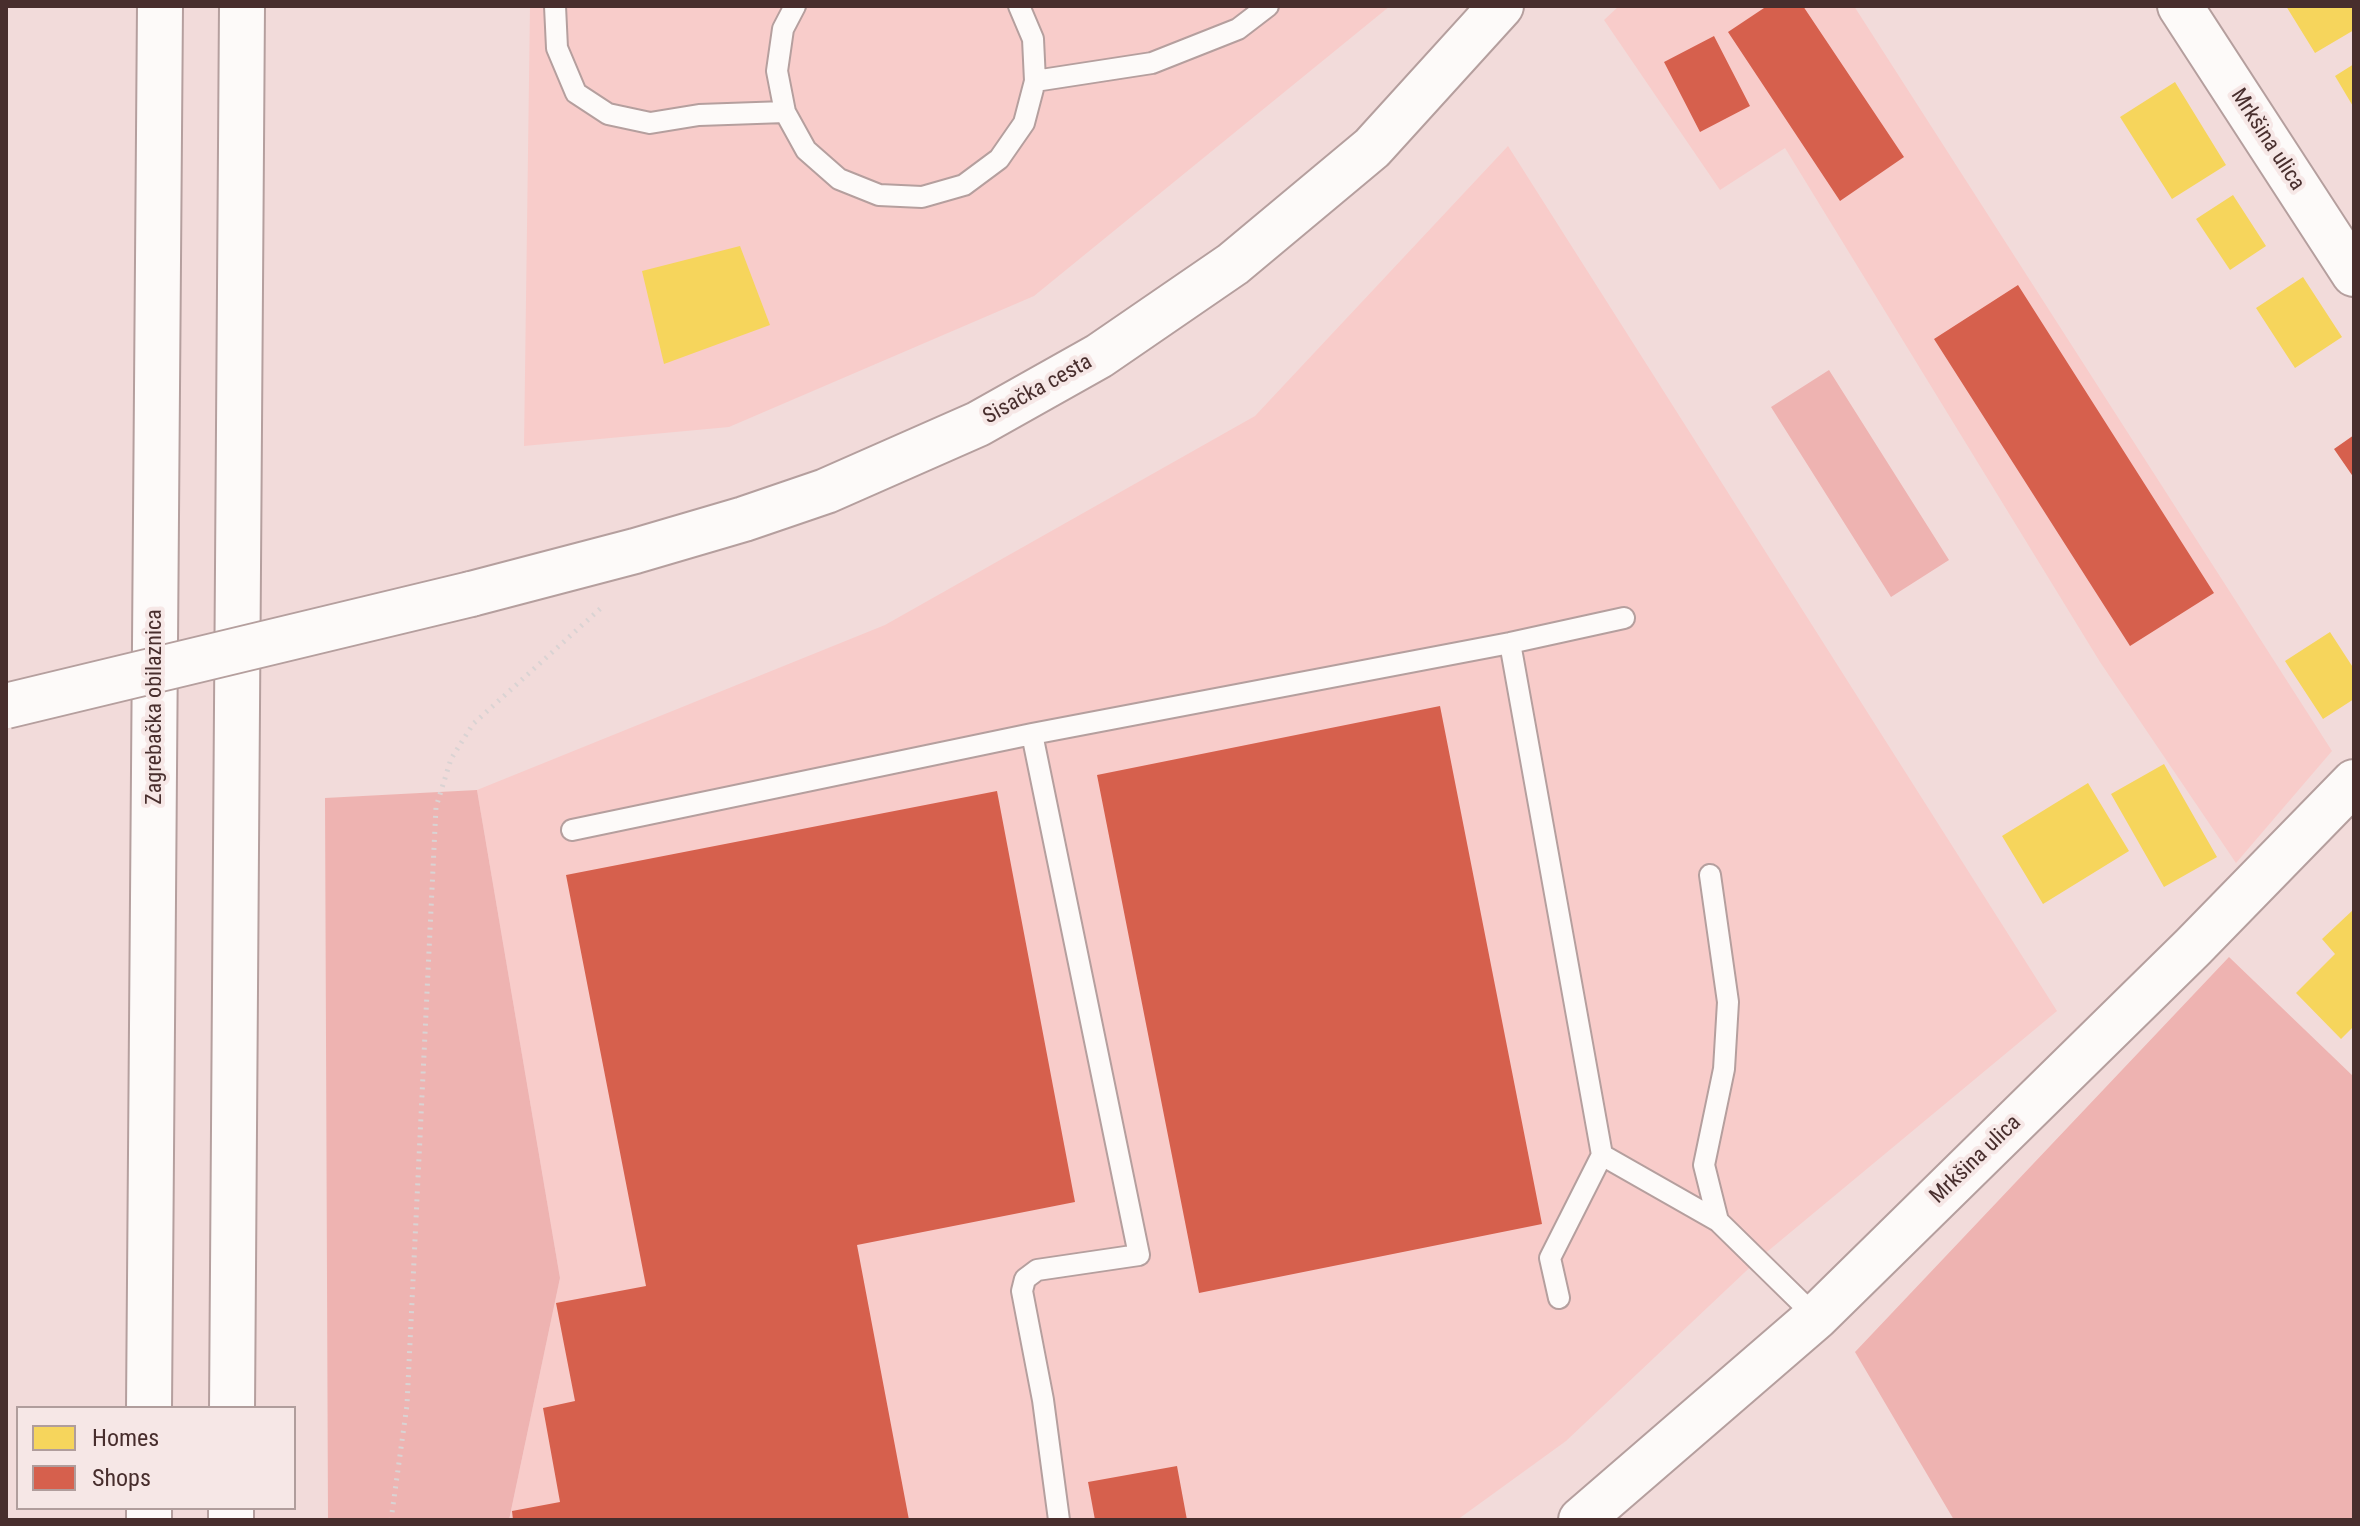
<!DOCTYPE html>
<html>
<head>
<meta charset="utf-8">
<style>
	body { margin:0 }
	#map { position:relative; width:2360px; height:1526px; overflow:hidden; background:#f2dbda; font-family:"Roboto Condensed",sans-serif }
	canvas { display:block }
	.frame { position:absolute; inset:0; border:8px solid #482e2d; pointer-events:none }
	.legend { position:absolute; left:16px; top:1406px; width:280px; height:104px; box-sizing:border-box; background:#f6e7e6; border:2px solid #b09d9c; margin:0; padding:10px 14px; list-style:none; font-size:24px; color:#482e2d }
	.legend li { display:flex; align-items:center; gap:16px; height:40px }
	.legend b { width:40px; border:2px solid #b09d9c }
</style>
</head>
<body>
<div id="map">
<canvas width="2360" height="1526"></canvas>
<div class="frame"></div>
<ul class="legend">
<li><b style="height:22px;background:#f6d55c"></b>Homes</li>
<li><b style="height:22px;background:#d6604d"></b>Shops</li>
</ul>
</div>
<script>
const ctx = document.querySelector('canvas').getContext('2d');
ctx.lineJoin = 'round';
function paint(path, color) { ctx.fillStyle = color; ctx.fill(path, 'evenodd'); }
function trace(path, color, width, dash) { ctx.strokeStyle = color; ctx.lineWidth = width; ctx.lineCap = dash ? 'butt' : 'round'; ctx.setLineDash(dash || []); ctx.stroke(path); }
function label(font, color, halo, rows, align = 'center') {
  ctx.font = font + ' "Roboto Condensed",sans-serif'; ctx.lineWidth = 8; ctx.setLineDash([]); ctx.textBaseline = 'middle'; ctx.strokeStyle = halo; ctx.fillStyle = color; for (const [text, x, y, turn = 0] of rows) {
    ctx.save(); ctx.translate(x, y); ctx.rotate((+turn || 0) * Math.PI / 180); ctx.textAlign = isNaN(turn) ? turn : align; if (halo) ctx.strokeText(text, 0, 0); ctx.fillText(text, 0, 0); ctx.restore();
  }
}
paint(new Path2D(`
	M 530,6 L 1390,6 L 1034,296 L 729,427 L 524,446 Z
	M 1619,6 L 1854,6 L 2332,751 L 2236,863 L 2100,662 L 1785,148 L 1720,190 L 1604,20 Z
	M 1508,146 L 2057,1011 L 1762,1256 L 1566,1441 L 1457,1520 L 509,1520 L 560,1278 L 477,790 L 885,625 L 1255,416 Z`), '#f8ccca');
paint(new Path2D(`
	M 1829,370 L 1949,560 L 1891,597 L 1771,407 Z
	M 477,790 L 560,1278 L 509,1520 L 328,1520 L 325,798 Z
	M 2229,957 L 2354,1077 L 2354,1520 L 1954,1520 L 1855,1352 Z`), '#eeb3b1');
paint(new Path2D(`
	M 2286,6 L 2354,6 L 2354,30 L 2315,53 Z
	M 2354,64 L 2354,108 L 2335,76 Z
	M 2175,82 L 2226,165 L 2172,199 L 2120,117 Z
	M 2233,195 L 2266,246 L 2230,270 L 2196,219 Z
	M 740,246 L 770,325 L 664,364 L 642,271 Z
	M 2303,277 L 2342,337 L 2295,368 L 2256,308 Z
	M 2330,632 L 2354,669 L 2354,699 L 2323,719 L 2285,661 Z
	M 2164,764 L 2217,857 L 2164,887 L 2111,794 Z
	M 2088,783 L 2129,851 L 2043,904 L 2002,836 Z
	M 2354,909 L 2354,1026 L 2341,1039 L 2296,993 L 2335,954 L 2322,939 Z`), '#f6d55c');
paint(new Path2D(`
	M 1767,6 L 1803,6 L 1904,157 L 1840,201 L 1728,32 Z
	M 1714,36 L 1750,106 L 1700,132 L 1664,62 Z
	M 2018,285 L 2214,593 L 2130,646 L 1934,339 Z
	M 2354,435 L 2354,478 L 2334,449 Z
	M 1440,706 L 1542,1224 L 1199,1293 L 1097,775 Z
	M 997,791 L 1075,1202 L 857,1245 L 909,1520 L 513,1520 L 512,1511 L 560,1502 L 543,1408 L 575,1401 L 556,1303 L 646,1286 L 566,875 Z
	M 1177,1466 L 1187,1520 L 1095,1520 L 1088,1482 Z`), '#d6604d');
const lane = new Path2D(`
	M 555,6 L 557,48 L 576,93 L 608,114 L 650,123 L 699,115 L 785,112
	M 795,6 L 783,29 L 777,71 L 785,112 L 806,150 L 839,179 L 879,195 L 922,197 L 964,185 L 999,159 L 1024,123 L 1035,81 L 1033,39 L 1019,6
	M 1035,81 L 1152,63 L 1238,29 L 1268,6
	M 1510,643 L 1602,1155 L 1718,1221 L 1816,1317
	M 1032,734 L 1139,1255 L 1037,1270 L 1025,1279 L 1022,1291 L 1043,1400 L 1059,1520
	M 572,830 L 1032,734 L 1510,643 L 1624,618
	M 1710,875 L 1728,1002 L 1724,1069 L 1704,1165 L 1718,1221
	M 1559,1298 L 1550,1258 L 1602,1155`);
const secondary = new Path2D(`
	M 2180,6 L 2354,274
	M 471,594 L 635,551 L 744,519 L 826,491 L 978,424 L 1099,356 L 1233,264 L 1372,148 L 1501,6
	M 1581,1520 L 1816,1317 L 2193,947 L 2354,782`);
const highway = new Path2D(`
	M 149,1408 L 160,6
	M 232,1408 L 242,6
	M 149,1520 L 149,1508
	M 231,1520 L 231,1508`);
trace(lane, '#b59f9e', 24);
trace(secondary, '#b59f9e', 48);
trace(highway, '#b59f9e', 48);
trace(new Path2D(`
	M 391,1520 L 407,1405 L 436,807 L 451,759 L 473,724 L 601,608`), '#dad3d3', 5, [2, 6]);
trace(lane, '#fdfaf9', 20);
trace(secondary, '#fdfaf9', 44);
trace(highway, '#fdfaf9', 44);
const secondaryBridge = new Path2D(`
	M 6,706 L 471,594`);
trace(secondaryBridge, '#b59f9e', 48, []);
trace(secondaryBridge, '#fdfaf9', 44);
label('22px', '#482e2d', '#f6e7e6', [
	["Mrkšina ulica",2267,140,57],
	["Sisačka cesta",1038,390,-29],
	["Zagrebačka obilaznica",155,707,-90],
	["Mrkšina ulica",1976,1160,-44]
]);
</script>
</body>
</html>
